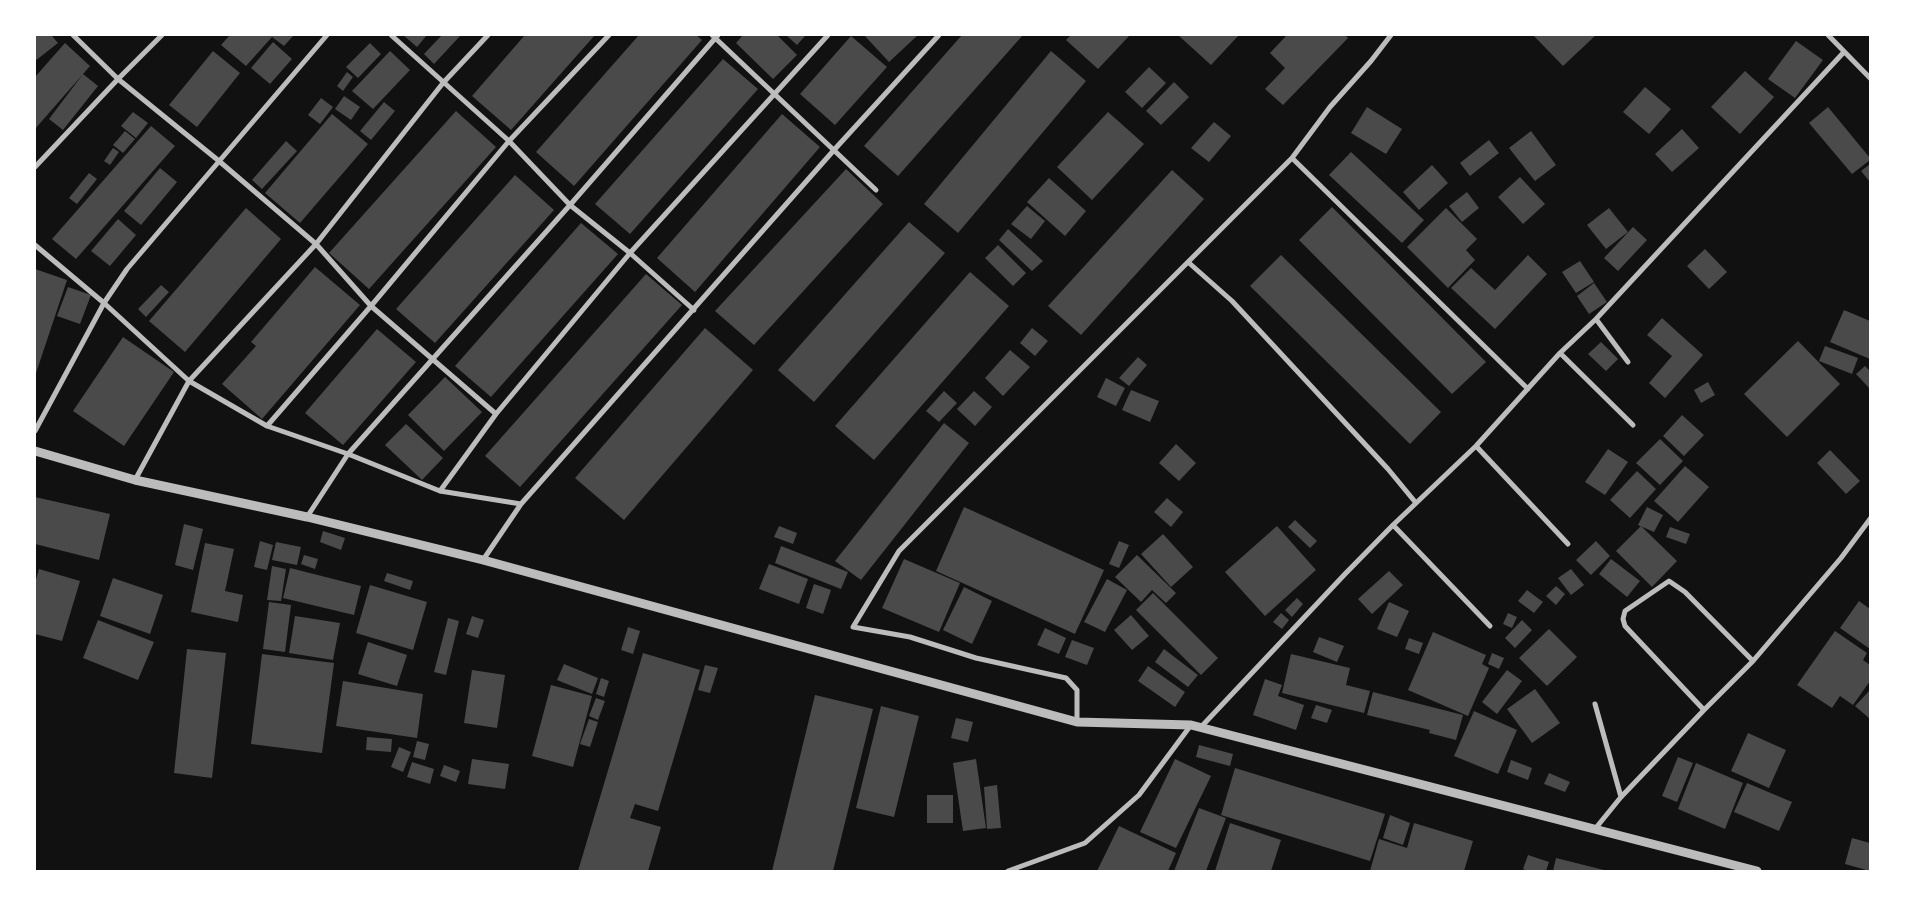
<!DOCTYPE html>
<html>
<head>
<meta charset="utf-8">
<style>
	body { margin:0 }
	#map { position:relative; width:1905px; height:906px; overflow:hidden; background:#111; font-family:"Public Sans",sans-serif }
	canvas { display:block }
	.frame { position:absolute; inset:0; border:36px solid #fff; pointer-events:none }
</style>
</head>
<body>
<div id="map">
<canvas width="1905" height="906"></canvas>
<div class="frame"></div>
</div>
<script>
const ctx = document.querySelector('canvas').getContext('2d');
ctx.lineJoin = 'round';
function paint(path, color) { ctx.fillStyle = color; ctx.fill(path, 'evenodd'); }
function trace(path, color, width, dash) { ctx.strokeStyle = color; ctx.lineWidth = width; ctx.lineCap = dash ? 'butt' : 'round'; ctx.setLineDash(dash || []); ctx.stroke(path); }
paint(new Path2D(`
	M 35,35 L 51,35 L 58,43 L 35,61 Z
	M 230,35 L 294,35 L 284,46 L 272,37 L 246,66 L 221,45 Z
	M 403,35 L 427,35 L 417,47 Z
	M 442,35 L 460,36 L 434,64 L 424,54 Z
	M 525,35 L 595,35 L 511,130 L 472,96 Z
	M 639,35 L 696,35 L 702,40 L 574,186 L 536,152 Z
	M 743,35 L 777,35 L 797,55 L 773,79 L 736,43 Z
	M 786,35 L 806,35 L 797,45 Z
	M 864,35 L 918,35 L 889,62 Z
	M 962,35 L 1023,35 L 898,176 L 864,146 Z
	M 1071,35 L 1130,35 L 1098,69 L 1066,40 Z
	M 1178,35 L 1239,35 L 1211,65 Z
	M 1287,35 L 1345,35 L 1348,38 L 1283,105 L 1265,89 L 1285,68 L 1270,53 Z
	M 1533,35 L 1596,35 L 1563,66 Z
	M 851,36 L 887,67 L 835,125 L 800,94 Z
	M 1796,41 L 1823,60 L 1795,98 L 1768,79 Z
	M 273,42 L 292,59 L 270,84 L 251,68 Z
	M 65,43 L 90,66 L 35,129 L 35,77 Z
	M 370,43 L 381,54 L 358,78 L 346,67 Z
	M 213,51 L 240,73 L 197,127 L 169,105 Z
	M 390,51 L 410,70 L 373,109 L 352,91 Z
	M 1051,51 L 1086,81 L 958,233 L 924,204 Z
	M 723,59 L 758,89 L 630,234 L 595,204 Z
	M 1149,67 L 1166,83 L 1142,108 L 1125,92 Z
	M 1745,71 L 1774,97 L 1740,134 L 1711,107 Z
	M 347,72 L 353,77 L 343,91 L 337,86 Z
	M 83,74 L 98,86 L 63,130 L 49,119 Z
	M 1174,82 L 1189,97 L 1161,125 L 1146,111 Z
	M 1645,87 L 1671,109 L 1649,134 L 1623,112 Z
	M 344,96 L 360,107 L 351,120 L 335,109 Z
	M 321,98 L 333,107 L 320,124 L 308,115 Z
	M 384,102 L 395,111 L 371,140 L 360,131 Z
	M 1367,107 L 1402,129 L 1386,154 L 1351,133 Z
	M 1828,107 L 1870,158 L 1870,160 L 1852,174 L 1809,123 Z
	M 456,111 L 496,147 L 369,289 L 329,253 Z
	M 133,112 L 148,123 L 136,138 L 121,126 Z
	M 1108,112 L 1144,144 L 1092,200 L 1057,167 Z
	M 332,114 L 368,144 L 300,223 L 265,193 Z
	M 782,114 L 820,147 L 695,292 L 657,258 Z
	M 1214,122 L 1231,136 L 1209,162 L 1191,148 Z
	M 151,126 L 175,146 L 76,259 L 52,239 Z
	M 1682,129 L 1699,148 L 1672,172 L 1655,154 Z
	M 125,131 L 135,139 L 123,153 L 113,145 Z
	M 1531,131 L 1556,165 L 1535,181 L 1509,148 Z
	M 1489,140 L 1499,153 L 1470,176 L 1460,163 Z
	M 286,141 L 297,151 L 262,189 L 252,180 Z
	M 113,148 L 119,152 L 110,165 L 104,161 Z
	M 1351,152 L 1424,220 L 1402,243 L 1329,175 Z
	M 1870,164 L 1870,182 L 1861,171 Z
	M 1432,165 L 1448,183 L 1419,210 L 1403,192 Z
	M 160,168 L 177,182 L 141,225 L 124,211 Z
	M 846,169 L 883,204 L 754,345 L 715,311 Z
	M 1172,170 L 1204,199 L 1081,335 L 1048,306 Z
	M 89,173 L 97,179 L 77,204 L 69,198 Z
	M 515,175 L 554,210 L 435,343 L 396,309 Z
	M 1520,177 L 1545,204 L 1523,224 L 1498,197 Z
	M 1049,178 L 1086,211 L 1065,236 L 1027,202 Z
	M 1467,192 L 1479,208 L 1462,222 L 1449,206 Z
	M 1027,206 L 1045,221 L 1031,239 L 1011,224 Z
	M 1332,207 L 1486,362 L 1452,394 L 1299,240 Z
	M 246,208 L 281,239 L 185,352 L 149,321 Z
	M 1446,208 L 1477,239 L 1466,250 L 1475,260 L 1448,288 L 1407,247 Z
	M 1609,208 L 1628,232 L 1606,249 L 1587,225 Z
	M 118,219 L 136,235 L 110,266 L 91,251 Z
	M 909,222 L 945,253 L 814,402 L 778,370 Z
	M 581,223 L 618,254 L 491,397 L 455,366 Z
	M 1633,227 L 1647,240 L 1618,271 L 1604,258 Z
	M 1008,229 L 1043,261 L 1032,271 L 999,240 Z
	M 998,245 L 1026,273 L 1013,286 L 985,258 Z
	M 1705,249 L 1727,272 L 1709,289 L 1687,266 Z
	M 1281,255 L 1441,412 L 1410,444 L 1250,286 Z
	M 1528,255 L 1547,274 L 1495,329 L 1451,288 L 1471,268 L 1495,290 Z
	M 1580,261 L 1594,282 L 1576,293 L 1562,272 Z
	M 315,267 L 360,305 L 262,419 L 222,384 L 256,346 L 251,342 Z
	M 35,269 L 67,280 L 35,376 Z
	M 970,272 L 1009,306 L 874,460 L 835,426 Z
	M 646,274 L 682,305 L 520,487 L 485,456 Z
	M 1594,283 L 1607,302 L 1589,314 L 1577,296 Z
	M 161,285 L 169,292 L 146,317 L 138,309 Z
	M 68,287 L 91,295 L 80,324 L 57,316 Z
	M 1844,310 L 1870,321 L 1870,359 L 1830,342 Z
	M 1662,318 L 1703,355 L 1665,398 L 1649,383 L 1672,356 L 1647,335 Z
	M 705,328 L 753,370 L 624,520 L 575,478 Z
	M 1032,328 L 1048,341 L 1035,356 L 1020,343 Z
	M 377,329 L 416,362 L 343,445 L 305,413 Z
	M 123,337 L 174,372 L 124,446 L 73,411 Z
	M 1798,341 L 1840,384 L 1787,437 L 1744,394 Z
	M 1601,342 L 1618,359 L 1606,371 L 1588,354 Z
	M 1825,346 L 1858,358 L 1852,374 L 1819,361 Z
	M 1010,350 L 1030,367 L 1003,396 L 985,378 Z
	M 1138,357 L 1147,365 L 1129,386 L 1119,378 Z
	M 1865,366 L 1870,371 L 1870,389 L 1856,374 Z
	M 445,377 L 482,412 L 444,451 L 408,415 Z
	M 1106,378 L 1125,388 L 1116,406 L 1097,397 Z
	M 1708,382 L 1715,395 L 1701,403 L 1694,390 Z
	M 1131,390 L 1159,401 L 1150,422 L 1122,410 Z
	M 944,391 L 957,403 L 939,422 L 926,411 Z
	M 974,391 L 992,407 L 975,426 L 957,409 Z
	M 1682,415 L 1704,435 L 1684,456 L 1663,436 Z
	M 944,423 L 969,443 L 861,580 L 835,561 Z
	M 406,424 L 443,458 L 422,480 L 385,445 Z
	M 1660,439 L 1683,461 L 1660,485 L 1636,463 Z
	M 1176,444 L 1196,463 L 1179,481 L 1159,463 Z
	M 1608,449 L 1628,462 L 1605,495 L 1585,482 Z
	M 1830,450 L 1860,481 L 1846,494 L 1817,463 Z
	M 1685,466 L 1709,487 L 1678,522 L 1654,501 Z
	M 1637,471 L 1656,489 L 1630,518 L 1610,500 Z
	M 35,497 L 110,514 L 99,560 L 35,544 Z
	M 1167,498 L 1183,512 L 1171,527 L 1154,512 Z
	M 964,507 L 1104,570 L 1075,634 L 936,571 Z
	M 1647,507 L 1663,515 L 1654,532 L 1638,525 Z
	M 1295,520 L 1317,541 L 1310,548 L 1288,527 Z
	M 184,524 L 203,529 L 193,570 L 175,565 Z
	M 779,526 L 797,533 L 793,544 L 774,537 Z
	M 1277,526 L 1316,570 L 1265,616 L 1225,572 Z
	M 1641,526 L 1677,561 L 1652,587 L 1616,551 Z
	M 1670,527 L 1690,534 L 1686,544 L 1666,537 Z
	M 323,531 L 345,538 L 341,550 L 320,542 Z
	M 1163,534 L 1193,567 L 1171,587 L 1141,554 Z
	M 260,541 L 273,545 L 267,570 L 254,567 Z
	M 1119,541 L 1129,545 L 1119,568 L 1109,564 Z
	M 1596,541 L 1610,556 L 1591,575 L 1576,560 Z
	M 276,542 L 301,547 L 297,565 L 272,560 Z
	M 205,543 L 234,549 L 225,591 L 243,595 L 238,622 L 191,612 Z
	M 781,546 L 848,572 L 841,589 L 775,563 Z
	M 304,555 L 318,559 L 315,569 L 301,564 Z
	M 1137,555 L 1176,593 L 1166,603 L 1152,590 L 1141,602 L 1115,577 Z
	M 904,559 L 960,583 L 939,632 L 882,608 Z
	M 1611,559 L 1640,581 L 1627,597 L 1599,574 Z
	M 769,564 L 808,579 L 799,604 L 759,589 Z
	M 272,566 L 286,569 L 281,601 L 267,600 Z
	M 290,568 L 361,586 L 354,615 L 283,598 Z
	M 39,569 L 80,581 L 62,641 L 35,634 L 35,583 Z
	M 1571,569 L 1584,585 L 1571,595 L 1558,578 Z
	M 1389,571 L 1403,585 L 1372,614 L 1358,599 Z
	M 387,573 L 413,581 L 410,590 L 384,581 Z
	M 113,578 L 163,595 L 150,634 L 100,616 Z
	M 1107,579 L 1127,590 L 1105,632 L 1084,622 Z
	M 814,584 L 831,590 L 823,614 L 806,608 Z
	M 370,585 L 427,602 L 413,650 L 356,633 Z
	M 1556,586 L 1565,594 L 1556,605 L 1546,596 Z
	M 964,587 L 992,601 L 972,644 L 943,630 Z
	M 1527,590 L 1543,602 L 1534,613 L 1518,601 Z
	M 1153,593 L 1218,658 L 1201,675 L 1136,610 Z
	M 1297,598 L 1303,604 L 1292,617 L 1285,610 Z
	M 1859,601 L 1870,609 L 1870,649 L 1840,628 Z
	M 269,602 L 291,605 L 285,652 L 263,649 Z
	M 1389,602 L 1409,611 L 1397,637 L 1377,629 Z
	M 1281,613 L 1289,620 L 1282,629 L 1273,622 Z
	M 1508,613 L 1517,617 L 1512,628 L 1503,624 Z
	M 1131,615 L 1149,636 L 1132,650 L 1114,630 Z
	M 295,616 L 340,623 L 333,660 L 289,653 Z
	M 472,616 L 484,620 L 478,638 L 466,634 Z
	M 448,618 L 459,621 L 446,675 L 434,672 Z
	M 98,620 L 154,642 L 138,680 L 83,658 Z
	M 1522,620 L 1532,630 L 1515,648 L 1505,638 Z
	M 628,627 L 640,631 L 633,654 L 621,650 Z
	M 1045,628 L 1066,638 L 1059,654 L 1037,645 Z
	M 1549,629 L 1577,657 L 1547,686 L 1519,658 Z
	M 1835,631 L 1867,653 L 1863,660 L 1870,665 L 1870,681 L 1853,705 L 1840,696 L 1832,708 L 1797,685 Z
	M 1433,632 L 1486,655 L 1482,664 L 1489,668 L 1468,716 L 1408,690 Z
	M 1319,637 L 1344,646 L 1337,662 L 1313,652 Z
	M 1409,638 L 1423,643 L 1419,654 L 1405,649 Z
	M 1072,640 L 1094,648 L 1087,665 L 1065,657 Z
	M 368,642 L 407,655 L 397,686 L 358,674 Z
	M 187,649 L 226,653 L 212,778 L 174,773 Z
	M 1164,649 L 1198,675 L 1188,687 L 1155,662 Z
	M 643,653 L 700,670 L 658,811 L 635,804 L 630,818 L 661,827 L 648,871 L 578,871 Z
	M 1492,653 L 1504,658 L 1499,669 L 1488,664 Z
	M 262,654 L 334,663 L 322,753 L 251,744 Z
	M 1291,654 L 1350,668 L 1346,685 L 1370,691 L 1364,713 L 1282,693 Z
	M 564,664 L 598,678 L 592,694 L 557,680 Z
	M 705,665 L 718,668 L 710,693 L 698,690 Z
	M 1148,666 L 1185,692 L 1175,707 L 1138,681 Z
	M 472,670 L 505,675 L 497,728 L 464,723 Z
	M 1507,670 L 1522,681 L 1497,714 L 1482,702 Z
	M 601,678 L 609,681 L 604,697 L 596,694 Z
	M 1265,679 L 1282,685 L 1278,696 L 1304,705 L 1296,730 L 1253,715 Z
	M 343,681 L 423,694 L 417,738 L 336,726 Z
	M 551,685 L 592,696 L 573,767 L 532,756 Z
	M 1535,689 L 1560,723 L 1532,743 L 1507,709 Z
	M 1870,690 L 1870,719 L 1855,706 Z
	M 1373,692 L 1463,715 L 1456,740 L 1429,733 L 1430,730 L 1367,715 Z
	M 815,695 L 873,709 L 833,871 L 772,871 Z
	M 596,698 L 605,701 L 598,720 L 589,716 Z
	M 1316,705 L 1332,710 L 1327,723 L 1311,718 Z
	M 881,706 L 919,716 L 894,817 L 856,808 Z
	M 1474,711 L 1517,730 L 1498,774 L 1454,756 Z
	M 956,718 L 973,722 L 968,742 L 951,738 Z
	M 589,719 L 598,722 L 590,747 L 580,744 Z
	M 1748,733 L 1786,750 L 1769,788 L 1731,771 Z
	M 367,737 L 392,739 L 391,752 L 366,750 Z
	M 417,741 L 429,744 L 425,760 L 413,757 Z
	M 1199,745 L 1233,754 L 1230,766 L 1196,757 Z
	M 399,747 L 411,752 L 403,772 L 391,767 Z
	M 1678,757 L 1693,763 L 1677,802 L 1662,796 Z
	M 472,759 L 509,764 L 505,789 L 468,784 Z
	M 976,759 L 986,828 L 963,831 L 953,763 Z
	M 1175,759 L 1211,776 L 1176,848 L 1140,832 Z
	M 1511,760 L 1532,768 L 1528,780 L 1507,772 Z
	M 412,762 L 434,769 L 430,784 L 407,777 Z
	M 1696,763 L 1743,783 L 1725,829 L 1678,809 Z
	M 444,765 L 460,771 L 456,782 L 440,776 Z
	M 1235,768 L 1385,814 L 1370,861 L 1221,815 Z
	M 1549,773 L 1570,782 L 1565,792 L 1544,784 Z
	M 1747,783 L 1792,802 L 1779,831 L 1734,812 Z
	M 997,785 L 1001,828 L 987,829 L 984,787 Z
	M 927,795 L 953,795 L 953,823 L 927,823 Z
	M 1199,808 L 1226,818 L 1206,871 L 1174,871 Z
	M 1390,815 L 1410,823 L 1403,845 L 1383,838 Z
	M 1230,823 L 1281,840 L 1271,871 L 1215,871 Z
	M 1414,823 L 1473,841 L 1464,871 L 1370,871 L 1379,839 L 1407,848 Z
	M 1119,826 L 1176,853 L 1168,871 L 1097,871 Z
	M 1852,838 L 1870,843 L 1870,871 L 1845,864 Z
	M 1528,855 L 1549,862 L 1546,871 L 1528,871 L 1523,869 Z
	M 1556,858 L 1604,870 L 1604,871 L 1553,871 Z`), '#4a4a4a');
trace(new Path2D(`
	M 73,35 L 118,79 L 219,161 L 316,244 L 371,306 L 496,414
	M 391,35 L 509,141 L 570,205 L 630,253 L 694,310
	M 712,35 L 876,190
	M 1828,35 L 1870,78
	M 1292,158 L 1528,389
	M 35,167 L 118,79 L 162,35
	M 35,245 L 104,303 L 189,381 L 267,426 L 348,454 L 440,491 L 521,504
	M 1188,262 L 1232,301 L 1388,469 L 1416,503
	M 1596,319 L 1628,362
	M 1560,353 L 1633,425
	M 267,426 L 371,306 L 509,141 L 609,35
	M 35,431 L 104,303 L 127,269 L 327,35
	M 1476,446 L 1568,544
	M 135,480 L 189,381 L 316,244 L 443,83 L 488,35
	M 440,491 L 496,414 L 630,253 L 828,35
	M 307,517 L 348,454 L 570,205 L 718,35
	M 1393,525 L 1490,626
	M 483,560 L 521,504 L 834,150 L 939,35
	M 1595,704 L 1621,797
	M 1704,710 L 1625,626 L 1623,619 L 1625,611 L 1669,581 L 1685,592 L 1753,661
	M 1077,722 L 1077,690 L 1066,678 L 976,658 L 910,637 L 853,627 L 899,551 L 1292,158 L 1330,107 L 1371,61 L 1391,35
	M 1201,727 L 1345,574 L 1393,525 L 1476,446 L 1560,353 L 1596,319 L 1844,52
	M 1595,829 L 1621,797 L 1704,710 L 1753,661 L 1841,558 L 1870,519
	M 1008,871 L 1085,843 L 1139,795 L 1191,725`), '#bcbcbc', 5);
trace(new Path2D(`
	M 35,451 L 135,480 L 307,517 L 483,560 L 1077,722 L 1191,725 L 1757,871`), '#bcbcbc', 9);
</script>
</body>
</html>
